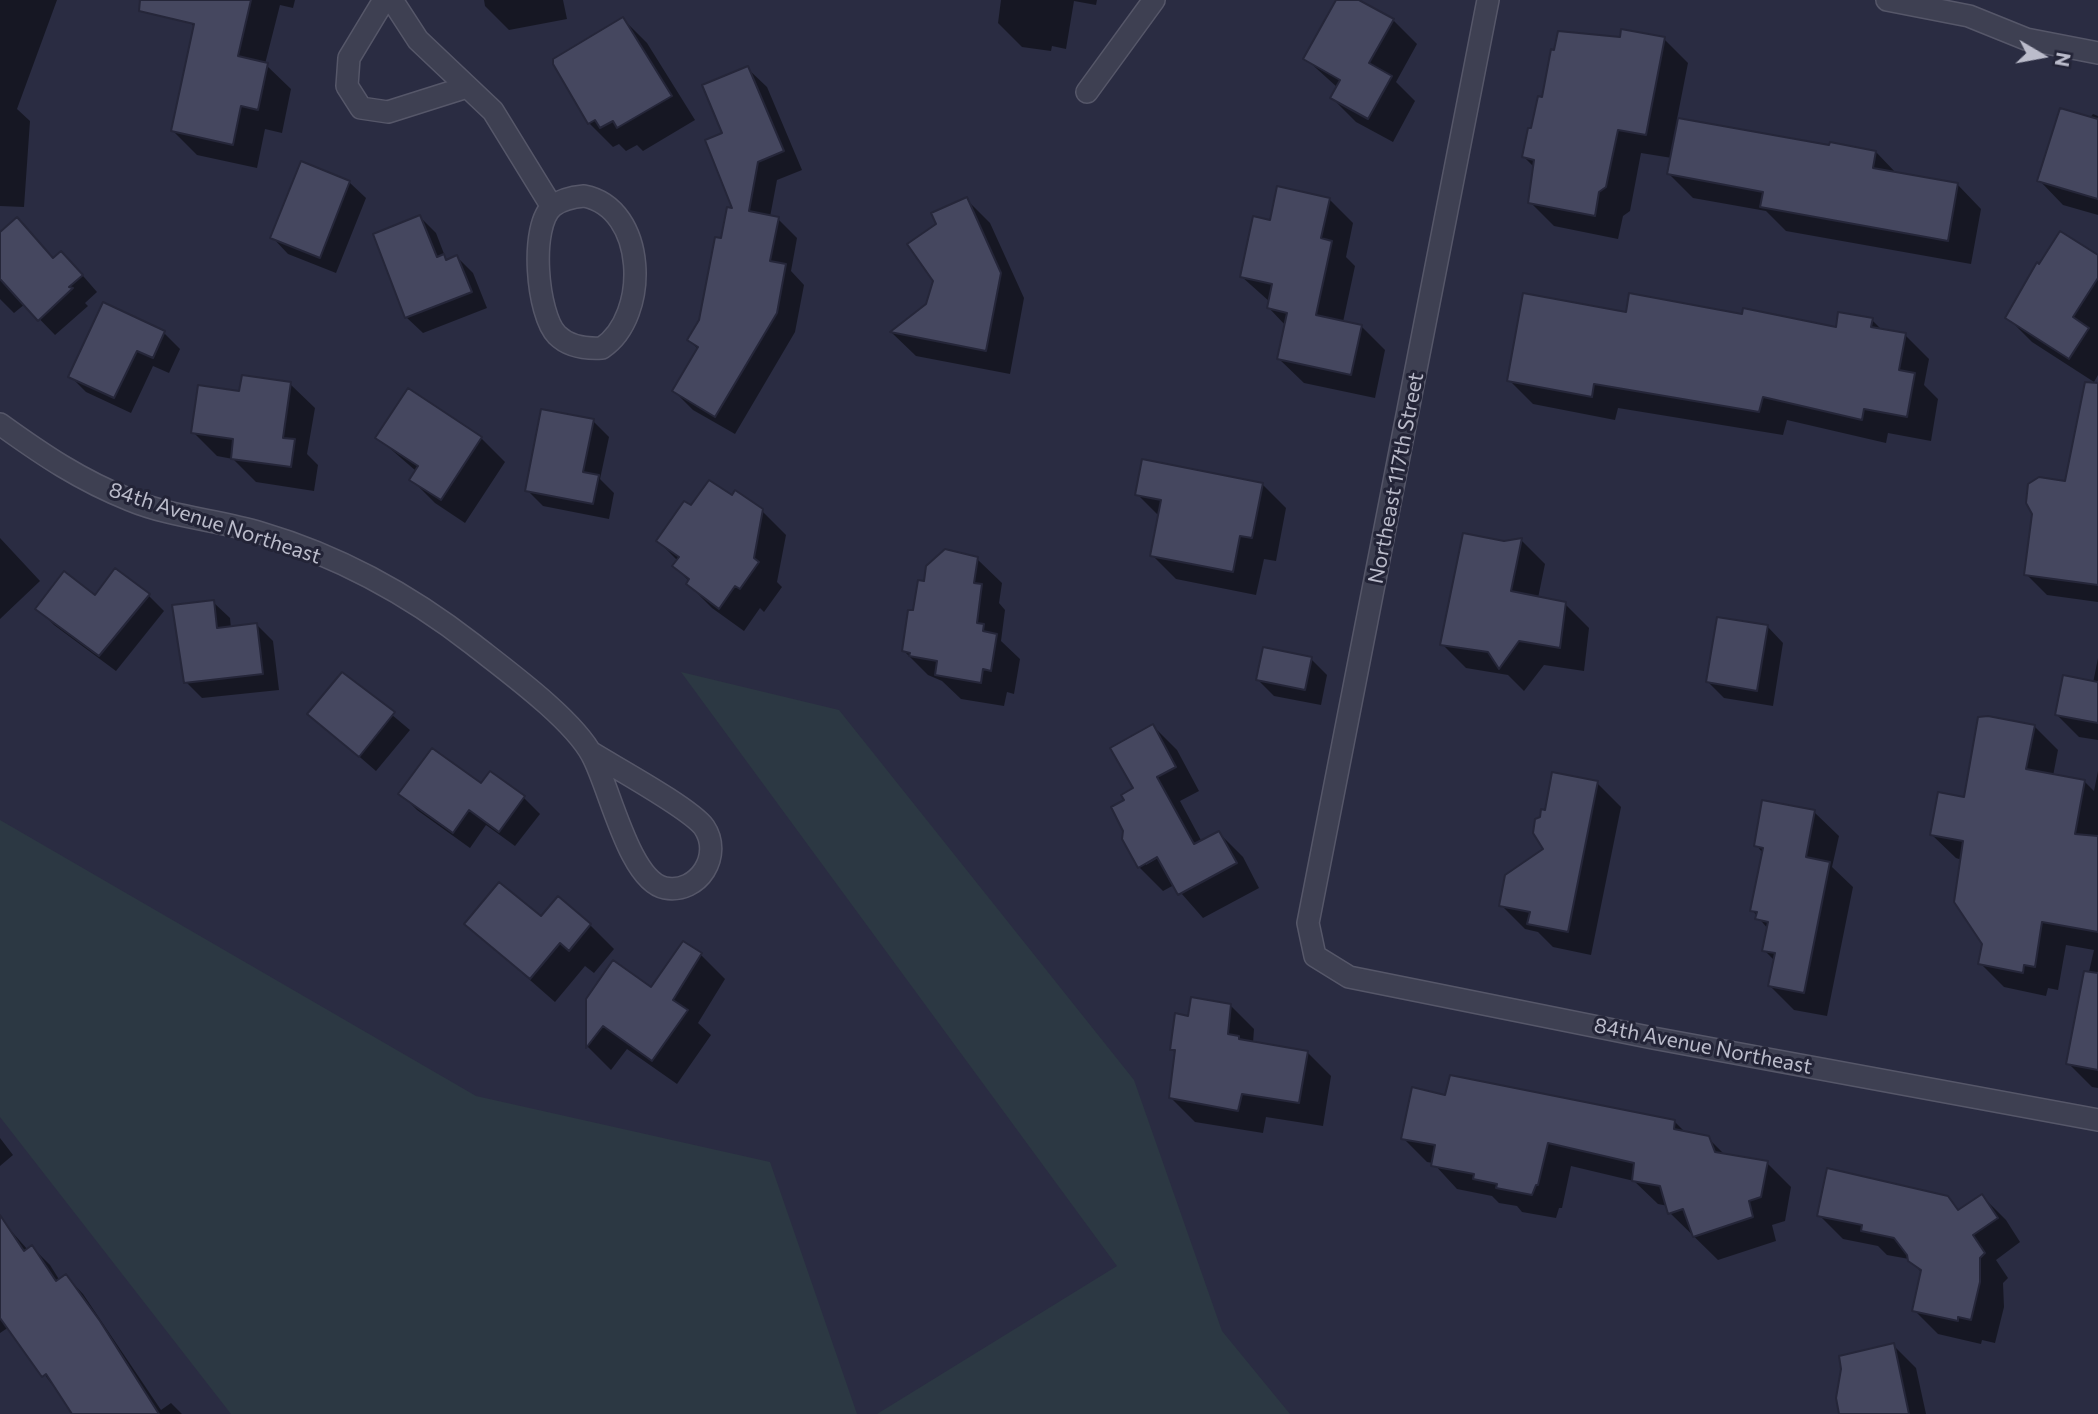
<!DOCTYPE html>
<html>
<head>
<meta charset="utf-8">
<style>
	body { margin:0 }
	#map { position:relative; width:2098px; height:1414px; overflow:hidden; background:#2a2c42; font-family:Commissioner,sans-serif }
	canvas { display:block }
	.north { position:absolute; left:2007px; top:21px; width:70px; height:70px; -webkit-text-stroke:5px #232437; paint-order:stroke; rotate:100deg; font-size:19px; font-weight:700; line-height:28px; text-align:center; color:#bbbccb }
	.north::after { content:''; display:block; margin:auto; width:24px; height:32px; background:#bbbccb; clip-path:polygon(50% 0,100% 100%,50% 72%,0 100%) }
</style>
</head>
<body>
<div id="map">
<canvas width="2098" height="1414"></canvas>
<div class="north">N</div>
</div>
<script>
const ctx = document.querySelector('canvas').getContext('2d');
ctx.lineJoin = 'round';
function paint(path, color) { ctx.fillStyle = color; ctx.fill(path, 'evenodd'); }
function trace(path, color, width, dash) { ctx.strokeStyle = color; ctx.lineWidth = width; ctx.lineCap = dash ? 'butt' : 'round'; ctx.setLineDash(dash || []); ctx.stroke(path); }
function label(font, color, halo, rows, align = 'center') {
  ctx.font = font + ' Commissioner,sans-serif'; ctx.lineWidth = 6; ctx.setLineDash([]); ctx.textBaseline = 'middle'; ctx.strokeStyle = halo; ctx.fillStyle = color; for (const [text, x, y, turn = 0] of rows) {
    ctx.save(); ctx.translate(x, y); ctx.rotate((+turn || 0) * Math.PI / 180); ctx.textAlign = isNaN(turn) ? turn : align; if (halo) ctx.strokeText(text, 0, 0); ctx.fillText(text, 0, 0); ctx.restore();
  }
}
paint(new Path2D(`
	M 681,672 L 839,710 L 1134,1080 L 1222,1331 L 1290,1414 L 877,1414 L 1117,1266 Z
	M 0,820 L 476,1096 L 770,1162 L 857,1414 L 231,1414 L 0,1117 Z`), '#2c3843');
paint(new Path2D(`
	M 0,0 L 57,0 L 17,109 L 30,121 L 24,207 L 0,206 Z
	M 195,0 L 295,0 L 293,8 L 280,5 L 265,64 L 291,89 L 282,133 L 265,129 L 257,168 L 197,155 L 173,131 L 195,28 L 190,22 Z
	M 484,0 L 563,0 L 567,19 L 509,30 L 485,6 Z
	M 1001,0 L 1097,0 L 1096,5 L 1074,1 L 1066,49 L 1052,46 L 1051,51 L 1022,47 L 998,23 Z
	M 1338,0 L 1356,0 L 1393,20 L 1417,44 L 1396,82 L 1415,101 L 1393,142 L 1356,122 L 1332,98 L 1338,88 L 1306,59 Z
	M 623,19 L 647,43 L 695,120 L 643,151 L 637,145 L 626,151 L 619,144 L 613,147 L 589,123 Z
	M 1621,39 L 1664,39 L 1688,63 L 1677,119 L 1831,147 L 1876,152 L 1897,174 L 1957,184 L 1981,209 L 1971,264 L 1786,231 L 1766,211 L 1693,198 L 1669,174 L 1672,158 L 1641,153 L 1630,211 L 1623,216 L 1618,239 L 1554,226 L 1530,202 L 1534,167 L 1524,157 L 1543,99 Z
	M 747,68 L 767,87 L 802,170 L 777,180 L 770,217 L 778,219 L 797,238 L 791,271 L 804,285 L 795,332 L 735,434 L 693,410 L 674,391 L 698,349 L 689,340 L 701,321 L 722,241 L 735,210 Z
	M 2093,114 L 2098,116 L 2098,215 L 2063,205 L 2039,180 Z
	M 349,182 L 366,198 L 336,273 L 288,254 L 272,237 Z
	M 966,199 L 990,223 L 1024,298 L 1010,374 L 916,356 L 892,333 L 928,305 L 935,280 L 938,224 Z
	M 1329,199 L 1353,223 L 1346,257 L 1355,266 L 1343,322 L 1361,326 L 1385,350 L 1375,398 L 1304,383 L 1279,359 L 1286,326 L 1269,308 L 1270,302 L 1242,277 Z
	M 420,217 L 436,233 L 446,259 L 457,257 L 473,273 L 487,308 L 423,333 L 406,317 Z
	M 0,235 L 77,269 L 97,292 L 85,303 L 88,306 L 55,335 L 25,304 L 14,313 L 0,299 Z
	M 2098,257 L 2098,375 L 2094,382 L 2032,342 L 2008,318 Z
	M 103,304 L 164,333 L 180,349 L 169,373 L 153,366 L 131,413 L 86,392 L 70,376 Z
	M 1627,314 L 1743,316 L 1837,329 L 1872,320 L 1883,331 L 1905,335 L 1929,359 L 1924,385 L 1938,399 L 1931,441 L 1888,433 L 1886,443 L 1787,420 L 1783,435 L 1618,408 L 1615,420 L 1533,404 L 1509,380 Z
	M 290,384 L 315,408 L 307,454 L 318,465 L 314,491 L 256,482 L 233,459 L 217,456 L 193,432 L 241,393 Z
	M 2098,398 L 2098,602 L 2047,595 L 2026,574 L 2033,513 L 2066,482 Z
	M 593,421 L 609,437 L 600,479 L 614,493 L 609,519 L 543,506 L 527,490 Z
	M 378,438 L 481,438 L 505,462 L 465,523 L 435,503 L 411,479 L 416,471 Z
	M 1262,484 L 1286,508 L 1276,561 L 1264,559 L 1256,595 L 1176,579 L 1152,555 L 1160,517 L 1137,494 Z
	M 733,497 L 762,511 L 786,535 L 777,582 L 782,587 L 764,612 L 760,608 L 744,631 L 712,608 L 688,584 L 690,582 L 674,566 L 678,561 L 658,541 Z
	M 0,538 L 40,581 L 0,619 Z
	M 1521,540 L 1545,564 L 1538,598 L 1565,604 L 1589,628 L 1584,671 L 1544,665 L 1524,691 L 1508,675 L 1466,668 L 1442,644 L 1503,542 Z
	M 977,559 L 1002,583 L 999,603 L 1005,610 L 1001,641 L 1020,659 L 1014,694 L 1007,692 L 1004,706 L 961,699 L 942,681 L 928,675 L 904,651 L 925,583 Z
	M 148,595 L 164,611 L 116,671 L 54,625 L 38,609 L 95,597 Z
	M 213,602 L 230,618 L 231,628 L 257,625 L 273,641 L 279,690 L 202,698 L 186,682 Z
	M 1767,626 L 1783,643 L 1773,706 L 1724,698 L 1708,682 Z
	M 2098,658 L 2098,740 L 2079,737 L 2057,715 L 2093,683 Z
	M 1311,659 L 1327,675 L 1321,705 L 1274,696 L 1258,680 Z
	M 343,674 L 410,730 L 376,771 L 310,714 Z
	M 1153,726 L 1177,750 L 1199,791 L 1180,801 L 1202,842 L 1219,833 L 1243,857 L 1259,888 L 1203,918 L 1174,885 L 1163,891 L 1139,867 L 1126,801 L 1135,789 ZM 1163,851 L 1165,854 L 1146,865 L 1146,861 Z
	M 2034,726 L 2058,750 L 2053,776 L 2085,782 L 2094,791 L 2098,771 L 2098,1088 L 2092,1087 L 2068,1063 L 2094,950 L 2066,945 L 2058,990 L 2048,988 L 2046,996 L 2004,987 L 1980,963 L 1983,944 L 1962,860 L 1956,858 L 1932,835 Z
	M 1597,783 L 1621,807 L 1591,955 L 1553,947 L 1538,932 L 1525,929 L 1501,905 Z
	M 401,794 L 524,798 L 540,814 L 515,846 L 486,825 L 470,848 L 417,810 Z
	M 1814,812 L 1839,836 L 1832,867 L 1853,887 L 1827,1016 L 1794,1010 L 1770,986 L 1775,961 L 1764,950 L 1768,929 L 1752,910 L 1763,853 L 1756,845 Z
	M 541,919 L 590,925 L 614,949 L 594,973 L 585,966 L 555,1002 L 466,924 Z
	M 701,955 L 725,979 L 698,1023 L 711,1035 L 677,1084 L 627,1049 L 611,1070 L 588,1047 L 587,1000 L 651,989 Z
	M 1230,1005 L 1254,1029 L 1253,1043 L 1307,1052 L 1331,1076 L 1323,1126 L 1266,1117 L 1263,1133 L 1195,1122 L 1171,1098 L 1177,1054 L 1171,1049 L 1190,1018 Z
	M 1493,1083 L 1583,1105 L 1675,1122 L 1686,1133 L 1708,1138 L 1726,1156 L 1767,1163 L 1791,1187 L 1785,1221 L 1772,1225 L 1776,1241 L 1718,1260 L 1670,1213 L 1668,1206 L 1658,1204 L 1634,1181 L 1571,1166 L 1562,1208 L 1559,1208 L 1556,1218 L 1522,1212 L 1517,1206 L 1499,1203 L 1492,1196 L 1457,1189 L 1433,1163 L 1427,1162 L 1403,1138 L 1446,1097 L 1492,1086 Z
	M 0,1138 L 13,1155 L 0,1166 Z
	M 1982,1196 L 2006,1220 L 2020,1242 L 1996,1260 L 2008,1278 L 2003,1283 L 2004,1307 L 1995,1343 L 1982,1340 L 1981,1344 L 1938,1334 L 1914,1310 L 1922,1273 L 1909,1259 L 1887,1255 L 1878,1246 L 1843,1239 L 1819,1215 L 1947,1197 L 1960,1211 Z
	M 4,1223 L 28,1250 L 32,1247 L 50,1265 L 60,1281 L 66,1276 L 83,1294 L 161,1410 L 171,1403 L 182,1414 L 74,1414 L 9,1327 L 0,1333 L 0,1226 Z
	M 1893,1345 L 1916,1368 L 1926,1414 L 1841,1414 Z`), '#0007');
const building = new Path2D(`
	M 140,0 L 251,0 L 238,56 L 268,63 L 258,110 L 241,106 L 233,145 L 171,131 L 194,24 L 139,11 Z
	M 1336,0 L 1359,0 L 1394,19 L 1369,63 L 1392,76 L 1368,119 L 1330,98 L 1340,80 L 1303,59 Z
	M 623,17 L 672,96 L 617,128 L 613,121 L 600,128 L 595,120 L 588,124 L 553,64 L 553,59 Z
	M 1621,29 L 1665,37 L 1646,135 L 1618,130 L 1606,187 L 1599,192 L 1595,216 L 1528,203 L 1534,160 L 1522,157 L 1528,128 L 1531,128 L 1538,96 L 1542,97 L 1551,49 L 1554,50 L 1558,31 L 1620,37 Z
	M 748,66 L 784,151 L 758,162 L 749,211 L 779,217 L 770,261 L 786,264 L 777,313 L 715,417 L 672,391 L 698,347 L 687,340 L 699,320 L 715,237 L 721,238 L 727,207 L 732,208 L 705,140 L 722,133 L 702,85 Z
	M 2060,108 L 2098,119 L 2098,199 L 2037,181 Z
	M 1678,118 L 1829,145 L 1830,142 L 1876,151 L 1873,168 L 1958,183 L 1948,241 L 1760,207 L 1763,192 L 1667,174 Z
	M 301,161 L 350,181 L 320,258 L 270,238 Z
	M 1277,186 L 1330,198 L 1321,238 L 1332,241 L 1316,315 L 1362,325 L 1351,375 L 1277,359 L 1287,313 L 1267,308 L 1272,284 L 1240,277 L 1253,216 L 1270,220 Z
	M 967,197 L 1001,273 L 986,351 L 890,332 L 926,304 L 933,281 L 907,244 L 936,224 L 931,213 Z
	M 420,215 L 437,257 L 444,254 L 446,260 L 457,255 L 472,292 L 405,318 L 373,234 Z
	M 17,217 L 53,258 L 61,251 L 83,275 L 69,287 L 73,288 L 38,321 L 0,279 L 0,232 Z
	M 2060,231 L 2098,255 L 2098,278 L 2073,317 L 2089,328 L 2069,359 L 2005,318 L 2037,262 L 2039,264 Z
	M 1523,293 L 1626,312 L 1629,293 L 1742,314 L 1743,308 L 1836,327 L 1838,312 L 1873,318 L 1871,327 L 1906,333 L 1899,370 L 1915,373 L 1907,417 L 1864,409 L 1862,420 L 1763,397 L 1759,412 L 1594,384 L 1592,397 L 1507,381 Z
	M 103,302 L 165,331 L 153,358 L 137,351 L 114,398 L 68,377 Z
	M 242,375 L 291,382 L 283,438 L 295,439 L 291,467 L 231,459 L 233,439 L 191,433 L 198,385 L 239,391 Z
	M 2085,382 L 2098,383 L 2098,585 L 2024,575 L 2032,514 L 2026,503 L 2028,484 L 2039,477 L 2065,481 Z
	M 408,388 L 482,437 L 441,500 L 409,480 L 418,466 L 375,438 Z
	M 541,409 L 594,419 L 583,472 L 599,475 L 593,504 L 525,491 Z
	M 1142,459 L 1263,483 L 1252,538 L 1240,536 L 1233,572 L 1150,556 L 1161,500 L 1135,495 Z
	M 709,480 L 732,495 L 735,490 L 763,509 L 754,558 L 759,562 L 740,589 L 735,586 L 719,609 L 686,584 L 689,579 L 672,566 L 679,557 L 656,541 L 684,501 L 691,505 Z
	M 1463,533 L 1504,541 L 1522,538 L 1511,591 L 1566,602 L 1560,648 L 1519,641 L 1499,669 L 1488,652 L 1440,645 Z
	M 945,549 L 978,557 L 974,583 L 982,584 L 977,623 L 984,624 L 983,631 L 997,634 L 991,671 L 983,669 L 981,683 L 935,675 L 937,661 L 909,656 L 910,653 L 902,651 L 908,610 L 913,610 L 918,580 L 924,581 L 926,566 Z
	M 115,568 L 150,594 L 99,656 L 35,609 L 64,571 L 95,595 Z
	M 214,600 L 217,628 L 257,623 L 263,674 L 184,683 L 172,605 Z
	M 1717,617 L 1768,625 L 1757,691 L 1706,682 Z
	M 1263,647 L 1312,657 L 1305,690 L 1256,680 Z
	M 342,672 L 395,712 L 359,757 L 307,714 Z
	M 2063,675 L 2098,682 L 2098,723 L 2055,715 Z
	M 1988,716 L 2035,725 L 2026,769 L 2085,780 L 2075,834 L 2098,836 L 2098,932 L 2042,922 L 2035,967 L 2024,965 L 2023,973 L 1978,964 L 1982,944 L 1954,902 L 1963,841 L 1930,835 L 1938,792 L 1964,797 L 1978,717 Z
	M 1153,724 L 1176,767 L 1157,777 L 1194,844 L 1219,831 L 1237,863 L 1178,895 L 1157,857 L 1138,868 L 1122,839 L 1123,831 L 1111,807 L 1124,800 L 1121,795 L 1133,788 L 1110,748 Z
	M 432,748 L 481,783 L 490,771 L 525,796 L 499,832 L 469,810 L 453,833 L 398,794 Z
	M 1552,772 L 1598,781 L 1568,932 L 1527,924 L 1530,912 L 1499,906 L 1505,875 L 1543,849 L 1533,833 L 1535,819 L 1540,817 L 1541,809 L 1545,810 Z
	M 1762,800 L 1815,810 L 1806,857 L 1830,862 L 1804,993 L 1768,986 L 1775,953 L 1762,951 L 1768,922 L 1755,919 L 1757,912 L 1750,911 L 1763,848 L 1754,846 Z
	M 499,882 L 541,916 L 558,896 L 591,924 L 569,951 L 560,943 L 530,979 L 464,924 Z
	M 683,941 L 702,953 L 673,1000 L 688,1010 L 652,1061 L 603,1026 L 586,1048 L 586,999 L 613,960 L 651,987 Z
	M 2084,971 L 2098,973 L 2098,1070 L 2066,1064 Z
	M 1191,997 L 1231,1004 L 1228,1034 L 1239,1036 L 1239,1039 L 1308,1051 L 1299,1103 L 1242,1094 L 1238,1111 L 1169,1098 L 1175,1050 L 1170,1050 L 1175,1013 L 1188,1016 Z
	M 1450,1075 L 1675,1120 L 1674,1129 L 1709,1136 L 1715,1152 L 1768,1161 L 1761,1197 L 1749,1201 L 1753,1217 L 1693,1237 L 1683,1209 L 1668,1214 L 1660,1186 L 1632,1181 L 1634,1163 L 1548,1143 L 1538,1185 L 1536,1185 L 1532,1195 L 1496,1188 L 1497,1184 L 1473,1179 L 1474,1174 L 1431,1166 L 1435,1145 L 1401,1139 L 1412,1087 L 1445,1095 Z
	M 1827,1168 L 1948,1196 L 1958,1210 L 1982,1194 L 1998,1218 L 1973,1235 L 1985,1253 L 1980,1258 L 1980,1282 L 1971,1320 L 1958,1317 L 1958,1321 L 1912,1311 L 1921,1270 L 1908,1261 L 1907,1255 L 1894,1238 L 1861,1231 L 1862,1225 L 1817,1216 Z
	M 0,1215 L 24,1251 L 32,1245 L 56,1281 L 66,1274 L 100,1321 L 159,1414 L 72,1414 L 46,1374 L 42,1377 L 0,1318 Z
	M 1894,1343 L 1909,1414 L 1839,1414 L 1836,1398 L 1841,1369 L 1839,1356 Z`);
paint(building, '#45475f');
trace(building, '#252639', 2);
const minor = new Path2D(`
	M 384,0 L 349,58 L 347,86 L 361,108 L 388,112 L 467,87
	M 392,0 L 418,40 L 493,111 L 552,207
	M 1488,0 L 1308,923 L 1315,956 L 1349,977 L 1653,1038 L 2098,1120
	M 1887,0 L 1969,16 L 2026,39 L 2098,53
	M 1087,92 L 1154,0
	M 584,196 C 647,208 650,316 602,348 C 585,349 569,347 557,335 C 537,315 529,225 553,206 C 562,199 573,197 584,196 Z
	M 0,424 C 43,455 80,480 130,500 C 171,517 218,520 261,533 C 339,556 410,595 474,645 C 507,671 573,719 592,755 C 609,785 629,881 665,888 C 699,894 723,855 704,827 C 690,808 616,768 592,753`);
trace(minor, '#565769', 24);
trace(minor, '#3e4052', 21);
label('21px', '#bbbccb', '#232437', [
	["Northeast 117th Street",1396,478,-79],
	["84th Avenue Northeast",215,523,18],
	["84th Avenue Northeast",1703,1046,11]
]);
</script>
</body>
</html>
